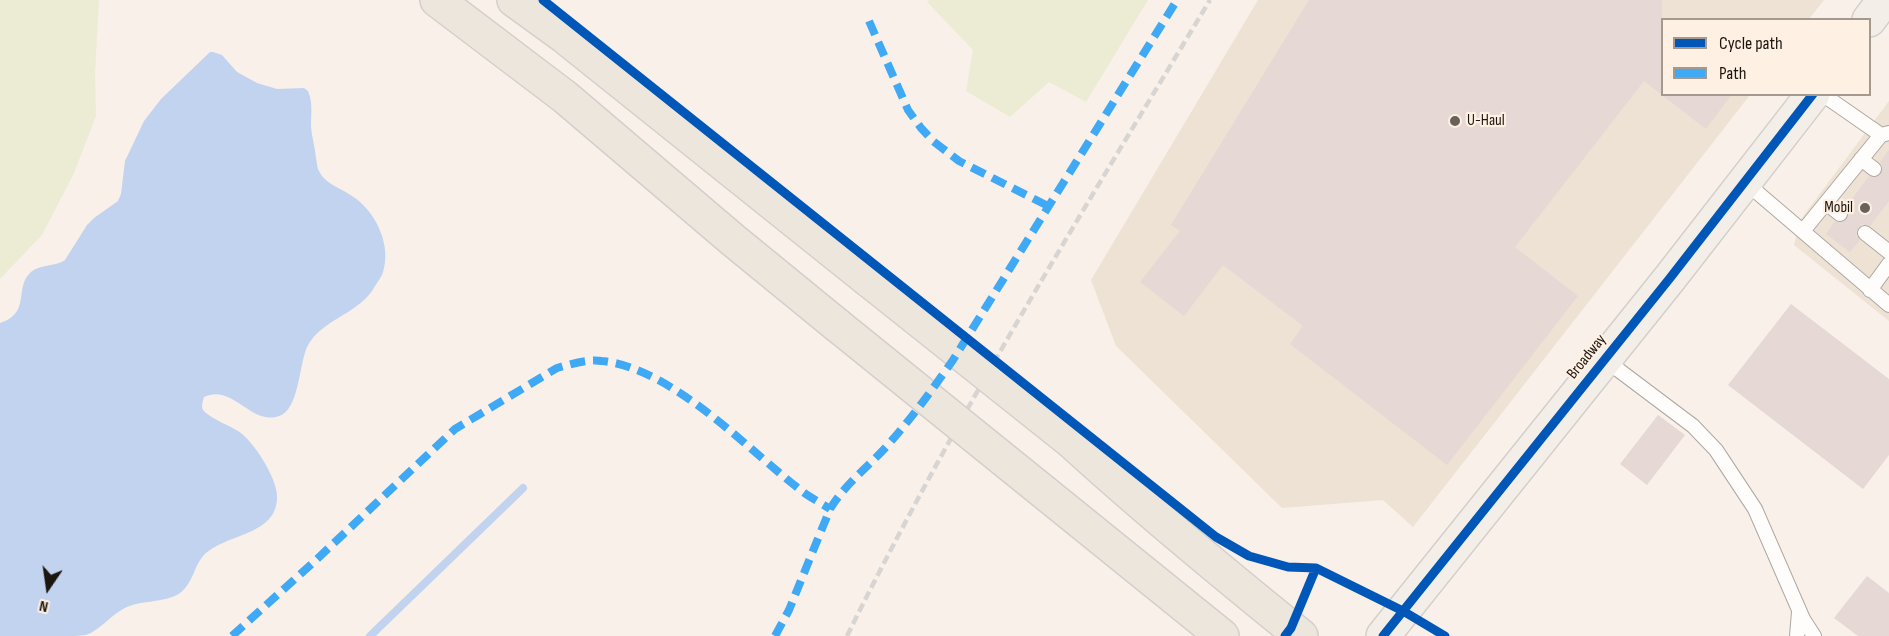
<!DOCTYPE html>
<html>
<head>
<meta charset="utf-8">
<style>
	body { margin:0 }
	#map { position:relative; width:1889px; height:636px; overflow:hidden; background:#f8f0e9; font-family:"Sofia Sans Condensed",sans-serif }
	canvas { display:block }
	.legend { position:absolute; left:1661px; top:18px; width:210px; height:78px; box-sizing:border-box; background:#fef0e3; border:2px solid #a4998f; margin:0; padding:8px 10px; list-style:none; font-size:18px; color:#1c1610 }
	.legend li { display:flex; align-items:center; gap:12px; height:30px }
	.legend b { width:30px; border:2px solid #a4998f }
	.north { position:absolute; left:18px; top:558px; width:60px; height:60px; -webkit-text-stroke:4px #fef0e3; paint-order:stroke; rotate:193deg; font-size:16px; font-weight:700; line-height:24px; text-align:center; color:#1c1610 }
	.north::after { content:''; display:block; margin:auto; width:21px; height:27px; background:#1c1610; clip-path:polygon(50% 0,100% 100%,50% 72%,0 100%) }
</style>
</head>
<body>
<div id="map">
<canvas width="1889" height="636"></canvas>
<ul class="legend">
<li><b style="height:8px;background:#0057b8"></b>Cycle path</li>
<li><b style="height:8px;background:#3fa9f5"></b>Path</li>
</ul>
<div class="north">N</div>
</div>
<script>
const ctx = document.querySelector('canvas').getContext('2d');
ctx.lineJoin = 'round';
function paint(path, color) { ctx.fillStyle = color; ctx.fill(path, 'evenodd'); }
function trace(path, color, width, dash) { ctx.strokeStyle = color; ctx.lineWidth = width; ctx.lineCap = dash ? 'butt' : 'round'; ctx.setLineDash(dash || []); ctx.stroke(path); }
function label(font, color, halo, rows, align = 'center') {
  ctx.font = font + ' "Sofia Sans Condensed",sans-serif'; ctx.lineWidth = 4.5; ctx.setLineDash([]); ctx.textBaseline = 'middle'; ctx.strokeStyle = halo; ctx.fillStyle = color; for (const [text, x, y, turn = 0] of rows) {
    ctx.save(); ctx.translate(x, y); ctx.rotate((+turn || 0) * Math.PI / 180); ctx.textAlign = isNaN(turn) ? turn : align; if (halo) ctx.strokeText(text, 0, 0); ctx.fillText(text, 0, 0); ctx.restore();
  }
}
paint(new Path2D(`
	M 1258,0 L 1824,0 L 1809,19 L 1662,20 L 1662,94 L 1750,95 L 1413,527 L 1383,500 L 1282,508 L 1116,346 L 1091,280 Z
	M 1889,101 L 1889,321 L 1794,245 L 1801,219 Z`), '#eee2d5');
paint(new Path2D(`
	M 0,0 L 99,0 L 95,73 L 96,116 L 74,173 L 42,235 L 0,279 Z
	M 929,0 L 1148,0 L 1086,102 L 1049,82 L 1010,117 L 966,91 L 973,50 L 927,2 Z`), '#ececd5');
paint(new Path2D(`
	M 210,52 L 213,52 L 222,55 L 237,72 L 257,83 L 277,89 L 304,88 L 308,91 C 313,103 311,113 311,127 C 312,137 315,148 316,158 C 317,162 317,168 319,171 C 325,184 341,188 352,196 C 376,211 393,247 382,275 C 379,280 375,286 372,291 C 355,315 321,320 307,347 C 299,365 299,410 279,416 C 251,426 233,383 204,397 C 203,401 201,405 203,410 C 208,417 230,426 238,431 C 253,440 277,478 277,496 C 278,536 226,533 204,555 C 193,567 194,582 180,593 C 163,604 141,599 123,609 C 110,616 100,630 86,635 C 80,636 70,636 64,636 C 42,636 21,636 0,636 L 0,323 C 31,313 14,289 30,273 C 39,264 55,267 65,260 L 87,225 L 94,218 L 118,201 L 121,194 L 125,161 L 144,121 L 161,99 Z`), '#c2d3ef');
trace(new Path2D(`
	M 370,636 L 523,488`), '#c2d3ef', 8);
paint(new Path2D(`
	M 1309,0 L 1662,0 L 1662,94 L 1732,94 L 1706,129 L 1644,81 L 1515,247 L 1578,296 L 1447,465 L 1290,344 L 1303,326 L 1223,265 L 1184,316 L 1140,282 L 1180,231 L 1171,225 Z
	M 1889,150 L 1889,201 L 1870,226 L 1862,224 L 1858,228 L 1856,236 L 1860,240 L 1850,252 L 1826,234 L 1835,221 L 1843,222 L 1847,219 L 1848,211 L 1846,207 L 1869,176 L 1877,177 L 1881,174 L 1882,166 L 1880,162 Z
	M 1791,304 L 1889,379 L 1889,455 L 1863,489 L 1728,385 Z
	M 1658,415 L 1685,435 L 1647,485 L 1620,464 Z
	M 1867,576 L 1889,593 L 1889,636 L 1858,636 L 1834,618 Z`), '#e6d8d4');
const lane = new Path2D(`
	M 1822,94 L 1881,135
	M 1861,159 L 1874,169
	M 1745,182 L 1889,305
	M 1826,203 L 1840,214
	M 1803,231 L 1881,135 L 1889,133
	M 1865,233 L 1889,252
	M 1870,290 L 1889,264
	M 1604,359 L 1693,426 L 1716,450 L 1755,509 L 1803,619 L 1814,636
	M 1797,636 L 1799,612`);
const primary = new Path2D(`
	M 1869,20 L 1884,0
	M 1383,636 L 1670,278 L 1813,94`);
const highway = new Path2D(`
	M 437,0 L 565,97 L 733,240 L 837,325
	M 514,0 L 565,37 L 866,278
	M 1072,442 C 1146,510 1223,573 1301,636
	M 1045,493 L 1222,636`);
trace(lane, '#aea8a2', 16);
trace(primary, '#d4cfcc', 36);
trace(highway, '#d4cfcc', 36);
trace(lane, '#fefdfc', 14);
trace(primary, '#f4eee8', 33);
trace(highway, '#ede6dc', 33);
trace(new Path2D(`
	M 847,636 C 955,417 1084,209 1210,0`), '#d7d4d2', 4.5, [9, 4.5]);
const highwayBridge = new Path2D(`
	M 866,278 L 1072,442
	M 837,325 L 1045,493`);
trace(highwayBridge, '#d4cfcc', 36, []);
trace(highwayBridge, '#ede6dc', 33);
trace(new Path2D(`
	M 869,21 L 908,110 L 921,128 L 933,141 L 959,161 L 1050,207
	M 232,636 L 317,559 L 455,429 L 557,368 C 571,364 587,359 602,361 C 673,368 748,450 803,492 C 811,498 821,503 830,509
	M 775,636 L 789,610 L 830,509 C 845,484 868,467 887,446 C 911,419 932,390 953,360 L 1177,0`), '#3fa9f5', 8, [15, 8]);
trace(new Path2D(`
	M 543,0 L 1216,537 L 1249,556 L 1288,567 L 1316,568
	M 1285,636 L 1291,628 L 1316,568 L 1403,611 L 1445,636
	M 1383,636 L 1670,278 L 1813,94`), '#0057b8', 9);
for (const [x, y, r, color] of [
	[1455,121,6,"#69625c"],
	[1865,208,6,"#69625c"]
]) { const dot = new Path2D(); dot.arc(x, y, r, 0, 2 * Math.PI); ctx.fillStyle = color; ctx.fill(dot); trace(dot, '#fef0e3', 2); }
label('16px', '#1c1610', '#fef0e3', [
	["U-Haul",1467,121],
	["Mobil",1853,208,"right"]
], 'left');
label('16px', '#1c1610', '#fef0e3', [
	["Broadway",1587,357,-51]
]);
</script>
</body>
</html>
